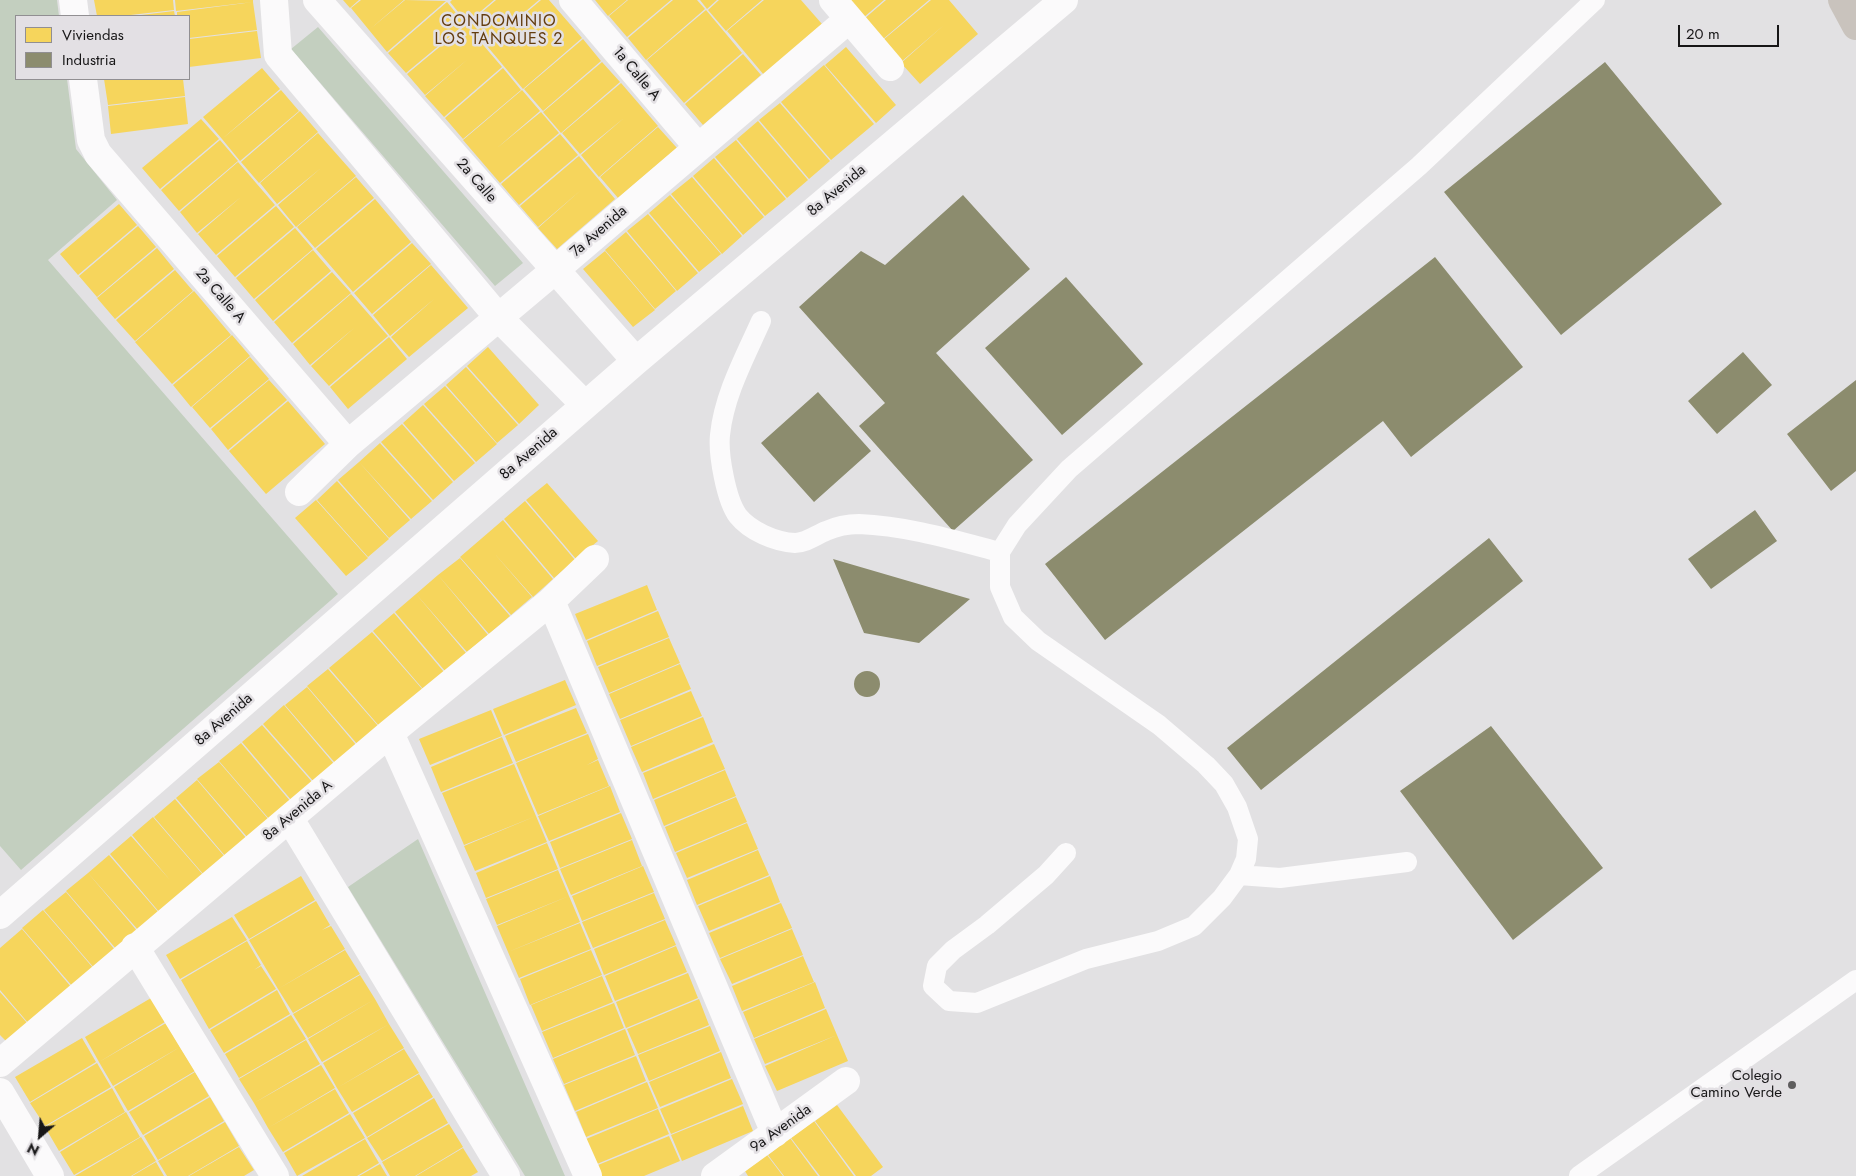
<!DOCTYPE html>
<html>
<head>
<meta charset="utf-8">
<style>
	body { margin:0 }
	#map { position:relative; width:1856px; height:1176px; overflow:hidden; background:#e2e1e3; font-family:Jost,sans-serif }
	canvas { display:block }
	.legend { position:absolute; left:15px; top:15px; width:175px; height:65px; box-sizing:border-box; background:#e3e0e4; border:1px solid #918f92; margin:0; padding:6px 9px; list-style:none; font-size:15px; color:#171617 }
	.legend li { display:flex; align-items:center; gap:10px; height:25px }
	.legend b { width:25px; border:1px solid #918f92 }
	.north { position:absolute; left:15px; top:1111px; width:50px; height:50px; -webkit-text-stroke:4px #e3e0e4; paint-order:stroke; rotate:207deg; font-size:14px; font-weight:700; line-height:20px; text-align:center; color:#171617 }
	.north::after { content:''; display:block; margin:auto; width:18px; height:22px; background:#171617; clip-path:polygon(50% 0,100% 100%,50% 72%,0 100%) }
	.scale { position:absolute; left:1678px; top:25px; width:101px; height:22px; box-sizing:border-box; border:2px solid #171617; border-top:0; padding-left:6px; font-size:15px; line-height:18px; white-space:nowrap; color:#171617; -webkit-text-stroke:4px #e3e0e4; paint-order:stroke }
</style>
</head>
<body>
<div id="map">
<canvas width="1856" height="1176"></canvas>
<ul class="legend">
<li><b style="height:14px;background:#f6d55c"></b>Viviendas</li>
<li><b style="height:14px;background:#8c8c6e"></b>Industria</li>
</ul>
<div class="north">N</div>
<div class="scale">20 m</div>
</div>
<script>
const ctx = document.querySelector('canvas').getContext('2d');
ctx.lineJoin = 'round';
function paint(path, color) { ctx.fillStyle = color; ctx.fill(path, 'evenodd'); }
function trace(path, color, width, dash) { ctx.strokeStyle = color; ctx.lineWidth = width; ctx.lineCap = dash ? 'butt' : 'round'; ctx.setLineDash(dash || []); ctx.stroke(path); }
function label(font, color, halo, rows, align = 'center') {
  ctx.font = font + ' Jost,sans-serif'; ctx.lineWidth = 5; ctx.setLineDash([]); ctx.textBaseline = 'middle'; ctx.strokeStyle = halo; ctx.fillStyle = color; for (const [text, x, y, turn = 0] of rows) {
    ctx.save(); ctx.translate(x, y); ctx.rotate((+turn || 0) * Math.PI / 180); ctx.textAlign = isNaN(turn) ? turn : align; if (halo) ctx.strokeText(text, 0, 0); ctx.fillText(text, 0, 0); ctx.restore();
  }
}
paint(new Path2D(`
	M 0,0 L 57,0 L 59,16 L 16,16 L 16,79 L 67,79 L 76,149 L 117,200 L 48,260 L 338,594 L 21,870 L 0,846 Z
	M 318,27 L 523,263 L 495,286 L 291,49 Z
	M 418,839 L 565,1176 L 525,1176 L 348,887 Z`), '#c3cfbf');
paint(new Path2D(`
	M 94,0 L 173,0 L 174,10 L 122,16 L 97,16 Z
	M 175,0 L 253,0 L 253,2 L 176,11 Z
	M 343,0 L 359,0 L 350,8 Z
	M 361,0 L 404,0 L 369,30 L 351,8 Z
	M 405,0 L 446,1 L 387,52 L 369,30 Z
	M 452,0 L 494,0 L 467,23 L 450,2 Z
	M 496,0 L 539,0 L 486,45 L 468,24 Z
	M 541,0 L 549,0 L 582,38 L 523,89 L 487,46 Z
	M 595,0 L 627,0 L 608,16 Z
	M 628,0 L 671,0 L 627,37 L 609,16 Z
	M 673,0 L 697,0 L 705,9 L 646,60 L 628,38 Z
	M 700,0 L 717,0 L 707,9 Z
	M 719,0 L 762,0 L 726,31 L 708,10 Z
	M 764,0 L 801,0 L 822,24 L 764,75 L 727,31 Z
	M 848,0 L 884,0 L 863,18 Z
	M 886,0 L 929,0 L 882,40 L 864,19 Z
	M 931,0 L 949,0 L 978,34 L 920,84 L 901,63 L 944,25 L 901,62 L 883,40 Z
	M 253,2 L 257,30 L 189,38 L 189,16 L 177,16 L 177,12 Z
	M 447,2 L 465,24 L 406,73 L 388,53 Z
	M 706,10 L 742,53 L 684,103 L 647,60 Z
	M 174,11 L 175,16 L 141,16 L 141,15 Z
	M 466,25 L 502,67 L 444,117 L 425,96 L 468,59 L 425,95 L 407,74 Z
	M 257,31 L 261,58 L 189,67 L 189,39 Z
	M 583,39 L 601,61 L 543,111 L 524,89 Z
	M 846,47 L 896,105 L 876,123 L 825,65 Z
	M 743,54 L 761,75 L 703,125 L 685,104 Z
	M 602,62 L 620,82 L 561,133 L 543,112 Z
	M 824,65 L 874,124 L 831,160 L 781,102 Z
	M 262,68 L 280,89 L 222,139 L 203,117 Z
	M 503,68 L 521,90 L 463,139 L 445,118 Z
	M 104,79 L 183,79 L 185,96 L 108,105 Z
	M 621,83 L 658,126 L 599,177 L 581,155 L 624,118 L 580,154 L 562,133 Z
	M 281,90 L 299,111 L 240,161 L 222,139 Z
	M 522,90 L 540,111 L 497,148 L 541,112 L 559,133 L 500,183 L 463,140 Z
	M 185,97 L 188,124 L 111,134 L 108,106 Z
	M 780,103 L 830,161 L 809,179 L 759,120 Z
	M 300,111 L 318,132 L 259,183 L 241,162 Z
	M 201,119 L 219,139 L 160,189 L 142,168 Z
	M 758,121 L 808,180 L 787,198 L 737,139 Z
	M 658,127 L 677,148 L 618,198 L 600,177 Z
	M 318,133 L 356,176 L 296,227 L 278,205 L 321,168 L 277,204 L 260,183 Z
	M 560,134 L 578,155 L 519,205 L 501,184 Z
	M 220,140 L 238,161 L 179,211 L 161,190 Z
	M 736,140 L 786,199 L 765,216 L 715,157 Z
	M 579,156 L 615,199 L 557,249 L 538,228 L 581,190 L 538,227 L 520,206 Z
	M 714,158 L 764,217 L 743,235 L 693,176 Z
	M 238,162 L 275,205 L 216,255 L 198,234 L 241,197 L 197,233 L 180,212 Z
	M 356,177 L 374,198 L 315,248 L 297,227 Z
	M 692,177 L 742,236 L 722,254 L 671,194 Z
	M 670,195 L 721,254 L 699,272 L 649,213 Z
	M 375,199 L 411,242 L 353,292 L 316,249 Z
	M 119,204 L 137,225 L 78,275 L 60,254 Z
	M 276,206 L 294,227 L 235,277 L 217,256 Z
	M 648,214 L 698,273 L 677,291 L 627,231 Z
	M 138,226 L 156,247 L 97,297 L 79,276 Z
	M 295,228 L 313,249 L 254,299 L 236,278 Z
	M 626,232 L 676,291 L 655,309 L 605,250 Z
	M 412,243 L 431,264 L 372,314 L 354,293 Z
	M 157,248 L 174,269 L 115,319 L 97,298 Z
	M 313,250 L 331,271 L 273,321 L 255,300 Z
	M 605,251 L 655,310 L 633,327 L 583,269 Z
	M 431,265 L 468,308 L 409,357 L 391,337 L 434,299 L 390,336 L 373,315 Z
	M 175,270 L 193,291 L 135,341 L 116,320 Z
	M 332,272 L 351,293 L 292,343 L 274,322 Z
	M 194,291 L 231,335 L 172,384 L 135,342 Z
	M 351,294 L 388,336 L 329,386 L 311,366 L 354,328 L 310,365 L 293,344 Z
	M 232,335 L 250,356 L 191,407 L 173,385 Z
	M 389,337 L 407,359 L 348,409 L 330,387 Z
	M 488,347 L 539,405 L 519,424 L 467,366 Z
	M 250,357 L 269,379 L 210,428 L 192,407 Z
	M 466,367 L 518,425 L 497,443 L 446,385 Z
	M 269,380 L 287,400 L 228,450 L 211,429 Z
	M 445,386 L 497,444 L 476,462 L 424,404 Z
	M 288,401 L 325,444 L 266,494 L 229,451 Z
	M 423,405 L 475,463 L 454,481 L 403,423 Z
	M 402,424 L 453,482 L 433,500 L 381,442 Z
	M 380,443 L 432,501 L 411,519 L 359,462 Z
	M 359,462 L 410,520 L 389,538 L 338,480 Z
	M 337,481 L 389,539 L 368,557 L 317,500 Z
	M 547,483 L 598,541 L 576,559 L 526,500 Z
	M 316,500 L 368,558 L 346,576 L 295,518 Z
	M 525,501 L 575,560 L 554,578 L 504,519 Z
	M 503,520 L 553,579 L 533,597 L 494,553 L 532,597 L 511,615 L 460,557 Z
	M 460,558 L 510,616 L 489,634 L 438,575 Z
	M 438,575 L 488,635 L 467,652 L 416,594 Z
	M 647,585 L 657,610 L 586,640 L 575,614 Z
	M 416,594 L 466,653 L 445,671 L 395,612 Z
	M 658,611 L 669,637 L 597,666 L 587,641 Z
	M 394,613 L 444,672 L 423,689 L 373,631 Z
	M 372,632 L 423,690 L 380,727 L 329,668 Z
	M 669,638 L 680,663 L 609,693 L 598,667 Z
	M 680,664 L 691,689 L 620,719 L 609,694 Z
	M 328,669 L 379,727 L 358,745 L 307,686 Z
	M 565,680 L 576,705 L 504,735 L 493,709 Z
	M 307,687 L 357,746 L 336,764 L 285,705 Z
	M 691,691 L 702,716 L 631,746 L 620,720 Z
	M 284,705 L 335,765 L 314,782 L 263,724 Z
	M 576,708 L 587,733 L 516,762 L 505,736 Z
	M 491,710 L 502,736 L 430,765 L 419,739 Z
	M 703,717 L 713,742 L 642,772 L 631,747 Z
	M 262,725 L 313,783 L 292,801 L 242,742 Z
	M 588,734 L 598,759 L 587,765 L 598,760 L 609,786 L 538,815 L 516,763 Z
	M 502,737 L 513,763 L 441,792 L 431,767 Z
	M 241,743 L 291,802 L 270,820 L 219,761 Z
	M 714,744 L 725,769 L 653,799 L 643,773 Z
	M 219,762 L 269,820 L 248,838 L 197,779 Z
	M 514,764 L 536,816 L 464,845 L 442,793 Z
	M 725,770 L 736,796 L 664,826 L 654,800 Z
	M 197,780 L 247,839 L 226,857 L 176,798 Z
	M 610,786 L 620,812 L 549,841 L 538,816 Z
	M 736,797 L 747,822 L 675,852 L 665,827 Z
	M 175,799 L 225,857 L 204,875 L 154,817 Z
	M 621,813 L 632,839 L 560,868 L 550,842 Z
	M 536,816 L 547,842 L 475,871 L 464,846 Z
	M 153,817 L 204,876 L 160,913 L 110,854 L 131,836 L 170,880 L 132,835 Z
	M 747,823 L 758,849 L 687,878 L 676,853 Z
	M 632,840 L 642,866 L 571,895 L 560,869 Z
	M 547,843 L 558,869 L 486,898 L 476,873 Z
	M 758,850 L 769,875 L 697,905 L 687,880 Z
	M 109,855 L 159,913 L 139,931 L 88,873 Z
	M 643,866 L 654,892 L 582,921 L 572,896 Z
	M 558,870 L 569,896 L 497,925 L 486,899 Z
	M 88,873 L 138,932 L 117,950 L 66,891 Z
	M 301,876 L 315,900 L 249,939 L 234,915 Z
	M 770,876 L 780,902 L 709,931 L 698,906 Z
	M 66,892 L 116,951 L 95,969 L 44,910 Z
	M 654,893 L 665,919 L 593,948 L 582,922 Z
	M 569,896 L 580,922 L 508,952 L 497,926 Z
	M 316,901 L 330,925 L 322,930 L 331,926 L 345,949 L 278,989 L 249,940 Z
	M 781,903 L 792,928 L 720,958 L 709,933 Z
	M 43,910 L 94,969 L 73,987 L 22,928 Z
	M 232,917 L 247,940 L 180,979 L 166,955 Z
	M 665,920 L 676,945 L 604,975 L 594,949 Z
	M 580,923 L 591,949 L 519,978 L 508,952 Z
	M 22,929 L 72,988 L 29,1024 L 0,990 L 0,948 Z
	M 792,929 L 803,955 L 732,984 L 720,959 Z
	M 247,941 L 261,965 L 254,970 L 261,966 L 276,989 L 209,1029 L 181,980 Z
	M 676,946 L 687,972 L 615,1001 L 605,976 Z
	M 345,950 L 360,974 L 293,1013 L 278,989 Z
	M 591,950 L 602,975 L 530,1005 L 520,979 Z
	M 803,956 L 814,982 L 742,1011 L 732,986 Z
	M 688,973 L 698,998 L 626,1028 L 616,1002 Z
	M 360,975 L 375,999 L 308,1038 L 293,1014 Z
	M 602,976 L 613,1002 L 542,1031 L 531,1005 Z
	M 815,982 L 825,1008 L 754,1038 L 743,1012 Z
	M 277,990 L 290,1014 L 224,1053 L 210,1030 Z
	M 0,992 L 28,1024 L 7,1042 L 0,1035 Z
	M 151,998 L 165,1022 L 99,1062 L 85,1037 Z
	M 375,999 L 389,1024 L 322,1062 L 308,1039 Z
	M 699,999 L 709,1025 L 638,1054 L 627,1029 Z
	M 614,1003 L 624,1028 L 553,1058 L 542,1032 Z
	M 826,1009 L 837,1035 L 765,1064 L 754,1039 Z
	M 291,1015 L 306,1039 L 239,1078 L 225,1054 Z
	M 166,1023 L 180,1047 L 113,1086 L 99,1062 Z
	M 389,1024 L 404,1048 L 337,1088 L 323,1063 Z
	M 710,1026 L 720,1051 L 649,1081 L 638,1055 Z
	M 625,1029 L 635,1055 L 564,1084 L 553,1059 Z
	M 837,1035 L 848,1061 L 777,1091 L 765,1066 Z
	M 82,1038 L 96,1062 L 30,1102 L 15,1077 Z
	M 306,1040 L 320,1064 L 254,1103 L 239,1079 Z
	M 180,1047 L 195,1071 L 128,1111 L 114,1087 Z
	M 404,1049 L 419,1073 L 352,1112 L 337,1088 Z
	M 721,1052 L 731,1078 L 660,1107 L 649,1082 Z
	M 636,1056 L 646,1081 L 575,1111 L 564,1085 Z
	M 97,1063 L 111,1087 L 45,1126 L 30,1103 Z
	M 321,1065 L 335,1088 L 268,1128 L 254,1103 Z
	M 195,1072 L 209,1096 L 143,1135 L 129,1112 Z
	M 419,1074 L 433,1097 L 367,1137 L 353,1113 Z
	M 732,1079 L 743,1104 L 671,1134 L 660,1109 Z
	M 647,1082 L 658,1108 L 586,1137 L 576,1112 Z
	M 112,1088 L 125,1112 L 59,1151 L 45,1127 Z
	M 335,1089 L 349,1113 L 283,1152 L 268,1128 Z
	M 210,1097 L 224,1121 L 158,1160 L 144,1136 Z
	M 434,1098 L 448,1123 L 382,1161 L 367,1138 Z
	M 837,1105 L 883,1167 L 871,1176 L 856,1176 L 815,1121 Z
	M 743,1106 L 753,1131 L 682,1161 L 671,1135 Z
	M 658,1109 L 669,1134 L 597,1164 L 586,1139 Z
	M 126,1112 L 140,1137 L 74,1175 L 60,1152 Z
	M 350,1114 L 365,1138 L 297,1176 L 284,1153 Z
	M 814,1121 L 854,1176 L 820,1176 L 791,1138 Z
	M 225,1122 L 239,1146 L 188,1176 L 167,1176 L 158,1161 Z
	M 449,1124 L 463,1147 L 415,1176 L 390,1176 L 382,1162 Z
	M 669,1136 L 680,1161 L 644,1176 L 602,1176 L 598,1165 Z
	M 141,1137 L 156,1161 L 131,1176 L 75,1176 Z
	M 790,1138 L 818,1176 L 784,1176 L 768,1155 Z
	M 365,1139 L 379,1163 L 357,1176 L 302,1176 Z
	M 239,1147 L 254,1170 L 244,1176 L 189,1176 Z
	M 463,1148 L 478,1172 L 471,1176 L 416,1176 Z
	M 767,1155 L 783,1176 L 748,1176 L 745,1171 Z
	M 156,1162 L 164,1176 L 132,1176 Z
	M 380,1164 L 387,1176 L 359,1176 Z`), '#f6d55c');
paint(new Path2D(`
	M 1605,62 L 1722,204 L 1561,335 L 1444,192 Z
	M 963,195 L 1030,269 L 936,353 L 1033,460 L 953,531 L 859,426 L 885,403 L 799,307 L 861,251 L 885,265 Z
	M 1435,257 L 1523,367 L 1411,457 L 1383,421 L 1105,640 L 1045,564 Z
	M 1066,277 L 1143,364 L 1062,435 L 985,348 Z
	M 1743,352 L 1772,385 L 1717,434 L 1688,401 Z
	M 1856,380 L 1856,471 L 1831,491 L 1787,434 Z
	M 818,392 L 871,451 L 814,502 L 761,443 Z
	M 1755,510 L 1777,541 L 1711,589 L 1688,559 Z
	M 1489,538 L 1523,581 L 1261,790 L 1227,748 Z
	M 833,559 L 970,599 L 919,643 L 864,633 Z
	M854 684a13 13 0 1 1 26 0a13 13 0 1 1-26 0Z
	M 1491,726 L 1603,868 L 1513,940 L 1400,791 Z`), '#8c8c6e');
trace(new Path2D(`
	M 761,321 C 745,357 724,395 720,435 C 718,454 726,500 738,516 C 750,531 775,542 795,543 C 806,543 816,535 826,531 C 837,526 848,524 859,524 C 908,526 954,540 1000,552
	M 1066,853 L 1046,875 L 987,925 L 953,950 L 937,966 L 933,986 L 949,1001 L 977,1003 L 1086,959 L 1158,941 L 1194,926 L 1222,898 L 1239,875 L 1246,859 L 1248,839 L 1237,807 L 1224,784 L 1206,765 L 1159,725 L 1038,641 L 1013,617 L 1000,587 L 1000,552 L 1017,525 L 1069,469 L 1419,166 L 1595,0
	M 1239,875 L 1280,878 L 1407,862
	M 1579,1176 L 1856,980`), '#fbfafb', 20);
trace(new Path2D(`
	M 73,0 L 75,16
	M 274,0 L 278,55 L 498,317 L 585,405
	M 317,0 L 636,361
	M 573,0 L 698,147
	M 833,0 L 890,67
	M 83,79 L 91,140 L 98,154 L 348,444 L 299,492
	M 348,444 L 555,270 L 849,19
	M 551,601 L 775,1133
	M 390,733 L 588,1176
	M 290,819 L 506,1176
	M 0,915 L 636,361 L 1064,0
	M 135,947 L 275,1176
	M 0,1063 L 390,733 L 551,601 L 595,559
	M 0,1092 L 50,1176
	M 715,1176 L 846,1081`), '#fbfafb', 28);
trace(new Path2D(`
	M 1842,0 L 1856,26`), '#c9c3bd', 28);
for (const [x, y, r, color] of [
	[1792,1085,5,"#5e5d5e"]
]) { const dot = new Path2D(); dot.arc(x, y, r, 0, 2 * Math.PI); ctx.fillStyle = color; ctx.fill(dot); trace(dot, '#e3e0e4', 2); }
label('15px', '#171617', '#e3e0e4', [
	["1a Calle A",636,74,50],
	["2a Calle",476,181,49],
	["8a Avenida",837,191,-40],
	["7a Avenida",599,232,-41],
	["2a Calle A",220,296,49],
	["8a Avenida",529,454,-41],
	["8a Avenida",224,720,-41],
	["8a Avenida A",298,811,-40],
	["9a Avenida",781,1129,-36]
]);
label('15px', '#171617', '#e3e0e4', [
	["Colegio",1782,1076],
	["Camino Verde",1782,1093]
], 'right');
ctx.letterSpacing = '1px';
label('16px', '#643d0f', '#e3e0e4', [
	["CONDOMINIO",499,22],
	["LOS TANQUES 2",499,40]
]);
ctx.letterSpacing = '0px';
</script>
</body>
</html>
